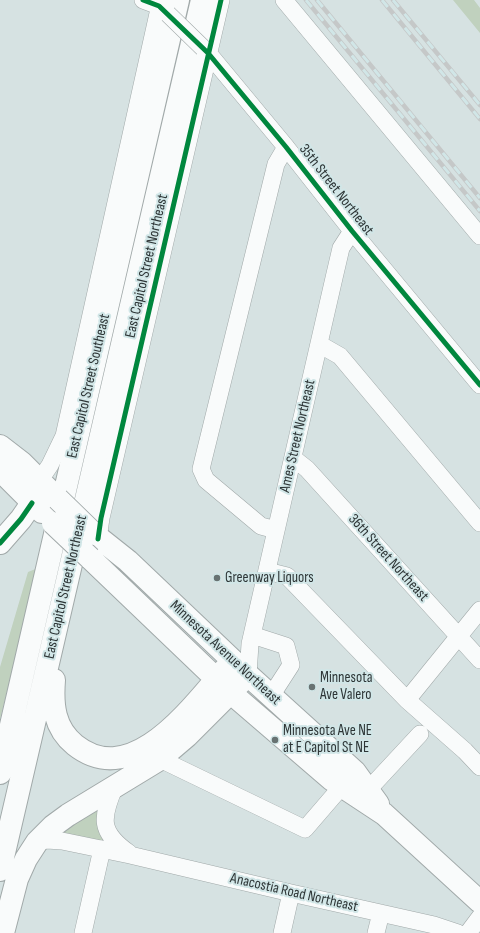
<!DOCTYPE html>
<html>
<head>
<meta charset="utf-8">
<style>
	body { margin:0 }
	canvas { display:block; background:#d6e2e2 }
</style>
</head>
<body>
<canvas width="480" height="933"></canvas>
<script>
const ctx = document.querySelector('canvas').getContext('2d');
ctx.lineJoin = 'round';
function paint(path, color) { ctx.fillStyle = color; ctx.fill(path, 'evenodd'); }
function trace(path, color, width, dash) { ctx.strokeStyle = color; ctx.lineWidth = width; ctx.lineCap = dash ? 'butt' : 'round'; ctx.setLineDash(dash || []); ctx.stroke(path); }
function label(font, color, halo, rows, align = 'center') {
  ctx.font = font + ' "Sofia Sans Condensed",sans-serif'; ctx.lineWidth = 4; ctx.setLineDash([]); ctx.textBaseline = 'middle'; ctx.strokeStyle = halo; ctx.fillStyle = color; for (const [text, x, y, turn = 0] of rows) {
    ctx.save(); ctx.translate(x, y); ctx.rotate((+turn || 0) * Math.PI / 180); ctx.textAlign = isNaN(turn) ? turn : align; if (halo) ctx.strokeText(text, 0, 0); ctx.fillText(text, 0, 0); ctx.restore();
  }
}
paint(new Path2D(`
	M 453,0 L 474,0 L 480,8 L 480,33 Z
	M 38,568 L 0,719 L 0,667 L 28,572 Z
	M 98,807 L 97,817 L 106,842 L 61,834 L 61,832 Z`), '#c0d1be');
const minor = new Path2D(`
	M 143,0 L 159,6 L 167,13
	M 284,0 L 480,236
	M 204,48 L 286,147 L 352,231 L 480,385
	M 319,344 L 340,356 L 480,523
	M 293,458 L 307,469 L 480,660
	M 40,480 L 50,465 L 64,436 L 161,0
	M 276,530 L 261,526 L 206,480 L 201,469 L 276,164 L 286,147
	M 98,539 L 101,518 L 221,0
	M 267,571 L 287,576 L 407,700 L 465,751 L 480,767
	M 252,635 L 286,646 L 291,665 L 271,696
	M 248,675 L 250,644 L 334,278 L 341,248 L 352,231
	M 407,700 L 480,610
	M 160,759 L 305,829 L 342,786
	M 115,786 C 101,818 99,832 129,853
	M 368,790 L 420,734
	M 37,842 L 47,840 L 62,841 L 130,855 L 291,893 L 434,925 L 458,933
	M 83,933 L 102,849
	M 282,933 L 291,893
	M 376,933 L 381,913
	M 468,933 L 480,917`);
const major = new Path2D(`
	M 0,446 L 22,463 L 58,499
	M 0,470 L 42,512
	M 94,534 L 128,561 L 248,675 L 355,772 L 378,804
	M 0,543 L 21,519 L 32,503 L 40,480
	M 90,558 L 231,693 L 331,779 L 384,814 L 480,902
	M 54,680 C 52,705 54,728 75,745 C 133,791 193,705 226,668
	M 0,773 L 178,0
	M 0,870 L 202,0
	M 3,933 L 17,879 L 26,859 L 37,842 L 53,826 L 68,815 L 160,759 L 187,736 L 240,683`);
trace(minor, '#a1a9a9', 18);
trace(major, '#a1a9a9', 24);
trace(minor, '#f9fbfb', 17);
trace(major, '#f9fbfb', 22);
const rail = new Path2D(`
	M 306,0 L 480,211
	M 317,0 L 480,198
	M 382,0 L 480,119
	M 393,0 L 480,105`);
trace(rail, '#c5c8c8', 4.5);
trace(rail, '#d1e6e7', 3, [9]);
const minorBridge = new Path2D(`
	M 168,14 L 203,48`);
const majorBridge = new Path2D(`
	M 58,499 L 94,534
	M 53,523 L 90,558`);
trace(minorBridge, '#a1a9a9', 18, []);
trace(majorBridge, '#a1a9a9', 24, []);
trace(minorBridge, '#f9fbfb', 17);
trace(majorBridge, '#f9fbfb', 22);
trace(new Path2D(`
	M 143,0 L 159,6 L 208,53 L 286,147 L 352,231 L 480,385
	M 98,539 L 101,518 L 221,0
	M 0,543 L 21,519 L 32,503`), '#00873e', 5);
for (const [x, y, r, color] of [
	[217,578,4,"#687272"],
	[312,687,4,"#687272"],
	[275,740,4,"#687272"]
]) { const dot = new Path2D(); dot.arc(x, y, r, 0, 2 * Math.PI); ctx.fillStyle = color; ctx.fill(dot); trace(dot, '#d1e6e7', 1.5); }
label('15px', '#2d3536', '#d1e6e7', [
	["35th Street Northeast",336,190,52],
	["East Capitol Street Northeast",147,266,-77],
	["East Capitol Street Southeast",89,386,-77],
	["Ames Street Northeast",298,436,-77],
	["36th Street Northeast",388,558,48],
	["East Capitol Street Northeast",66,587,-77],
	["Minnesota Avenue Northeast",225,653,43],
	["Anacostia Road Northeast",294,893,13]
]);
label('15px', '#2d3536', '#d1e6e7', [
	["Greenway Liquors",225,578],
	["Minnesota",320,678],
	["Ave Valero",320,695],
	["Minnesota Ave NE",283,731],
	["at E Capitol St NE",283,748]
], 'left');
</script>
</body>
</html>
